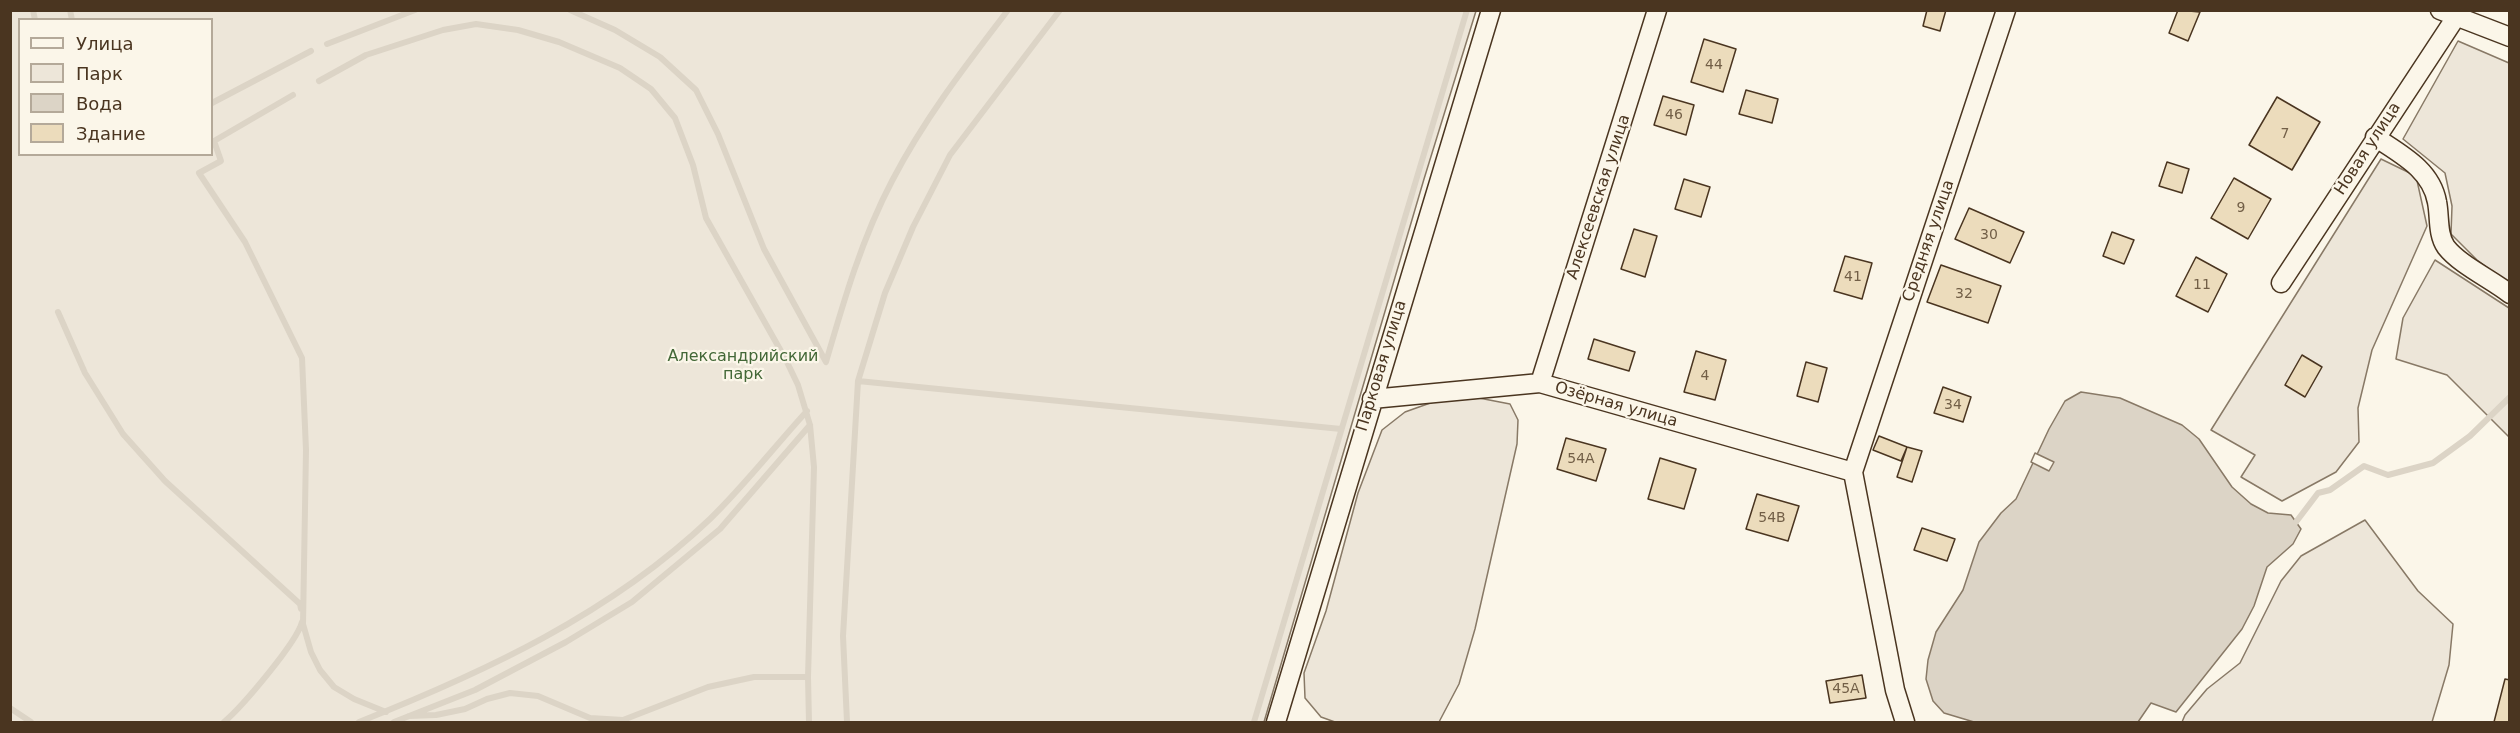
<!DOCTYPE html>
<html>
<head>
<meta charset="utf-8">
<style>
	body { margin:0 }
	#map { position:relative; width:2520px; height:733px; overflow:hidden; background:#fbf6e9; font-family:"DejaVu Sans",sans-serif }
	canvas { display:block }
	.frame { position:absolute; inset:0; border:12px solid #4a3520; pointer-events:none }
	.legend { position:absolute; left:18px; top:18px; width:195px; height:138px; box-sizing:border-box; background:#fbf6e9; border:2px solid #b4a999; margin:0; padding:8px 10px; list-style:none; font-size:18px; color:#4a3520 }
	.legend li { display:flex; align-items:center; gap:12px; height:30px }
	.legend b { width:30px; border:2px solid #b4a999 }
</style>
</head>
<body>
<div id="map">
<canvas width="2520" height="733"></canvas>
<div class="frame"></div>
<ul class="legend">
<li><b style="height:8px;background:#fbf6e9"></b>Улица</li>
<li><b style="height:16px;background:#ede6d9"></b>Парк</li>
<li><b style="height:16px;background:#dcd4c6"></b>Вода</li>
<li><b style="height:16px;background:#ecdcbc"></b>Здание</li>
</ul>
</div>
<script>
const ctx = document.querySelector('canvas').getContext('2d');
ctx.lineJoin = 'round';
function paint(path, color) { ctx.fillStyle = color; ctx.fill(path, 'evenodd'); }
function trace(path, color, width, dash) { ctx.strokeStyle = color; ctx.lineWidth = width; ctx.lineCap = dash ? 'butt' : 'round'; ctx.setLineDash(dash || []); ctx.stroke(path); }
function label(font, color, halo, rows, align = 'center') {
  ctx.font = font + ' "DejaVu Sans",sans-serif'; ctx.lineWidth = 4.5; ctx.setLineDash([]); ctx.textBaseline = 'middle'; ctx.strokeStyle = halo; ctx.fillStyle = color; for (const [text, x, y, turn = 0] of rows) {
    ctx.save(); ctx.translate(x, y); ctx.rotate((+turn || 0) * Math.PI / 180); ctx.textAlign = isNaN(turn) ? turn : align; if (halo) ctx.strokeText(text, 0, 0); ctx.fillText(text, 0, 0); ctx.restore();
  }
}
const green = new Path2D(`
	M 10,11 L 11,10 L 1476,11 L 1424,179 L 1264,722 L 11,722 ZM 20,20 L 212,20 L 212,154 L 20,154 Z
	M 2458,41 L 2509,63 L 2509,284 L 2477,260 L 2451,234 L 2452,206 L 2445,173 L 2403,139 Z
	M 2381,159 L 2416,176 L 2427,226 L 2372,350 L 2358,408 L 2359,442 L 2336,472 L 2282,501 L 2241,477 L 2255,455 L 2211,430 Z
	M 2435,260 L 2509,308 L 2509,437 L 2447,375 L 2396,359 L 2403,318 Z
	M 1479,398 L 1510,404 L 1518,420 L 1517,444 L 1475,629 L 1459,684 L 1439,722 L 1335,722 L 1321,717 L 1305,698 L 1304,673 L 1326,611 L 1358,493 L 1382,430 L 1405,412 L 1433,402 Z
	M 2365,520 L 2418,591 L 2453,624 L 2449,665 L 2432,722 L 2182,722 L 2185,715 L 2207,689 L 2240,663 L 2281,581 L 2301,556 Z`);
paint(green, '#ede6d9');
trace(green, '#887966', 1.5);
const water = new Path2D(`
	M 2081,392 L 2120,398 L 2182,425 L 2199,439 L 2232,487 L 2251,504 L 2268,513 L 2291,515 L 2301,529 L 2293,544 L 2267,567 L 2254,606 L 2242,629 L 2176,712 L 2151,703 L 2138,722 L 1974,722 L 1944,713 L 1933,701 L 1926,679 L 1928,660 L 1936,632 L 1963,590 L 1979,542 L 2001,513 L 2016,499 L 2049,429 L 2065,401 Z`);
paint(water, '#dcd4c6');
trace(water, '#887966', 1.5);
const pier = new Path2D(`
	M 2035,453 L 2054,462 L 2049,471 L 2031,462 Z`);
paint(pier, '#fbf6e9');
trace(pier, '#887966', 1.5);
trace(new Path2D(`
	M 33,10 L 35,20
	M 70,10 L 72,20
	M 570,10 L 615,30 L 660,57 L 696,90 L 718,134 L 764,249 L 826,362 C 844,300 862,238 892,181 C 924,119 966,65 1008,10
	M 1060,10 L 950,155 L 913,227 L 885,293 L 858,381 L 1341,429
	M 327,44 L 415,10
	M 319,81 L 366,55 L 443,30 L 476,24 L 518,30 L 559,42 L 620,68 L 651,89 L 675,118 L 693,165 L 706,218 L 786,360 L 798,385 L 810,425 L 814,467 L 808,677 L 754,677 L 708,687 L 623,720 L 590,718 L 538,696 L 510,693 L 487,699 L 465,709 L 436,715 L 409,716
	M 293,95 L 214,141 L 221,161 L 199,173 L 245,242 L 302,358 L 306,450 L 303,624 L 311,652 L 320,670 L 334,687 L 354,699 L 386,712
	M 212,103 L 311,51
	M 58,312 L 85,373 L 123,434 L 165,481 L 300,604 L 301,609
	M 2296,522 L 2318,493 L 2330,490 L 2364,466 L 2388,475 L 2433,463 L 2470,436 L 2510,397
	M 808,677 L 809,722
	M 10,708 L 31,722
	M 224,722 C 242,707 297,642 302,622
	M 359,722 C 485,672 610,614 710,519 C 744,486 775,446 807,411
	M 394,722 L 475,690 L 566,642 L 632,602 L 720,529 L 810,425
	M 847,722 L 843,636 L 858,381
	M 1254,722 L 1467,10`), '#dcd4c6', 6);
const building = new Path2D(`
	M 1927,10 L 1946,10 L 1940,31 L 1923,26 Z
	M 2178,10 L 2200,12 L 2188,41 L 2169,33 Z
	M 1704,39 L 1736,49 L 1723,92 L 1691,82 Z
	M 1746,90 L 1778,99 L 1772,123 L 1739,114 Z
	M 1663,96 L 1694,105 L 1686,135 L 1654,125 Z
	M 2277,97 L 2320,122 L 2292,170 L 2249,145 Z
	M 2167,162 L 2189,169 L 2182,193 L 2159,186 Z
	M 2234,178 L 2271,199 L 2248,239 L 2211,218 Z
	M 1684,179 L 1710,187 L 1701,217 L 1675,209 Z
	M 1969,208 L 2024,232 L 2010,263 L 1955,239 Z
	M 1634,229 L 1657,236 L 1645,277 L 1621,269 Z
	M 2112,232 L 2134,240 L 2124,264 L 2103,256 Z
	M 1845,256 L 1872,263 L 1862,299 L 1834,291 Z
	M 2196,257 L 2227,274 L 2208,312 L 2176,296 Z
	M 1941,265 L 2001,286 L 1988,323 L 1927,302 Z
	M 1594,339 L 1635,352 L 1629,371 L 1588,359 Z
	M 1696,351 L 1726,360 L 1715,400 L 1684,392 Z
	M 2302,355 L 2322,367 L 2305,397 L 2285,385 Z
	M 1806,362 L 1827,368 L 1818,402 L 1797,396 Z
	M 1943,387 L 1971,397 L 1963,422 L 1934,413 Z
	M 1879,436 L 1907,447 L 1901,461 L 1873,450 Z
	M 1566,438 L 1606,449 L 1596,481 L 1557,469 Z
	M 1907,447 L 1922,451 L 1912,482 L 1897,477 Z
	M 1660,458 L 1696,469 L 1684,509 L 1648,499 Z
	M 1757,494 L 1799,506 L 1788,541 L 1746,529 Z
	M 1922,528 L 1955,539 L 1947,561 L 1914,550 Z
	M 1862,675 L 1866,698 L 1830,703 L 1826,681 Z
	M 2505,679 L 2510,680 L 2510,722 L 2494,722 Z`);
paint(building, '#ecdcbc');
trace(building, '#4a3520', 1.5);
const street = new Path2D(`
	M 2440,10 L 2510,37
	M 2375,137 C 2400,154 2431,169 2437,202 C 2440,216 2437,234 2446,247 C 2460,265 2491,279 2510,294
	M 2281,283 L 2456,17
	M 1540,383 L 1657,10
	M 1372,399 L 1540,383 L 1853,472
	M 1276,722 L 1491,10
	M 1905,722 L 1895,690 L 1853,472 L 2006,10`);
trace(street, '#4a3520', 21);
trace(street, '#fbf6e9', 18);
label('14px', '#725f47', null, [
	["44",1714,65],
	["46",1674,115],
	["7",2285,134],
	["9",2241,208],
	["30",1989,235],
	["41",1853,277],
	["11",2202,285],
	["32",1964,294],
	["4",1705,376],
	["34",1953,405],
	["54А",1581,459],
	["54В",1772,518],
	["45А",1846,689]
]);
label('16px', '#4a3520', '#fbf6e9', [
	["Новая улица",2368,149,-57],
	["Алексеевская улица",1599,197,-72],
	["Средняя улица",1929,241,-71],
	["Парковая улица",1382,366,-73],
	["Озёрная улица",1616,405,16]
]);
label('16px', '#436837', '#fbf6e9', [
	["Александрийский",743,357],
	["парк",743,375]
]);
</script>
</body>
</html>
